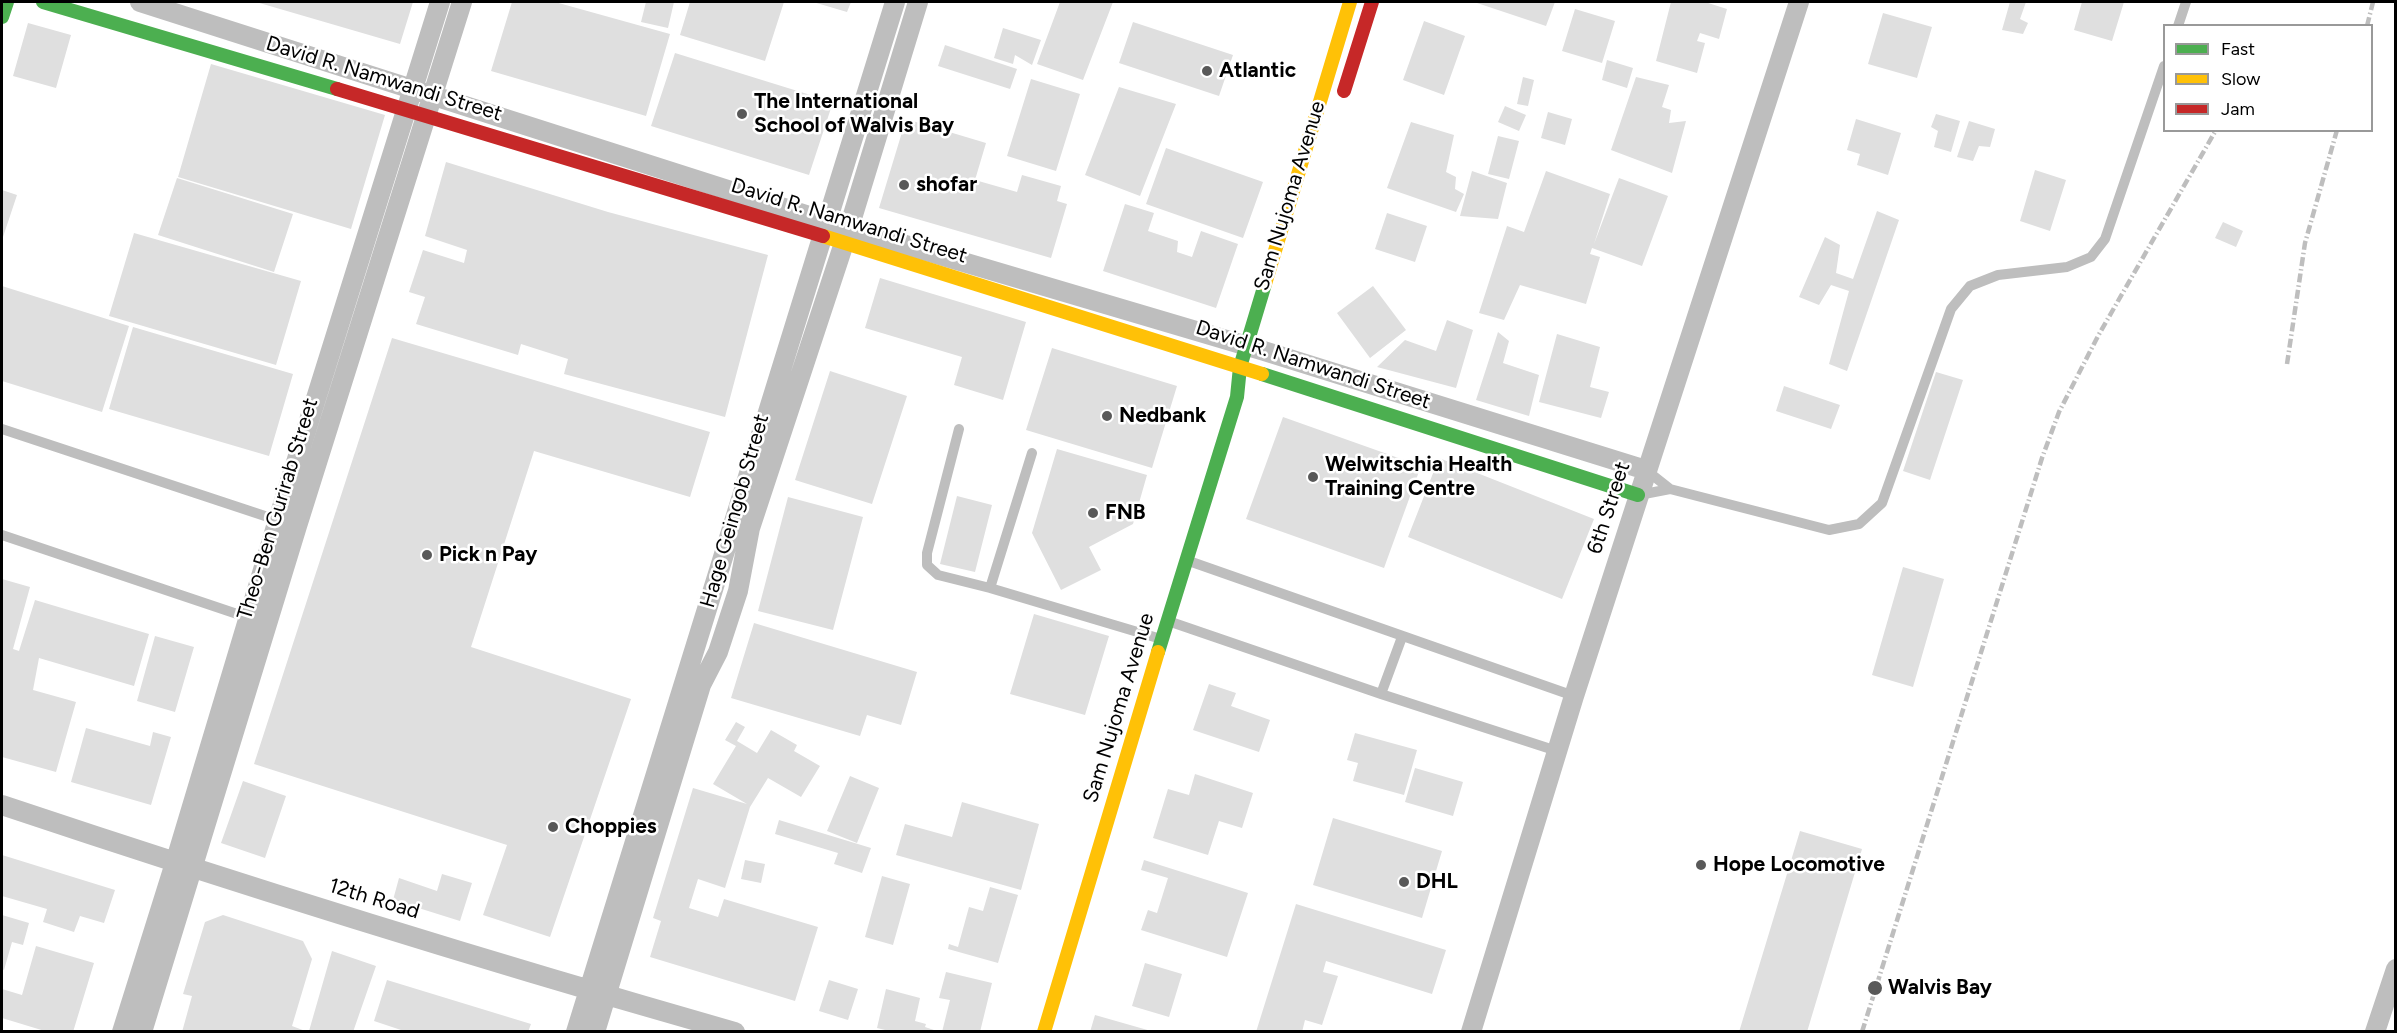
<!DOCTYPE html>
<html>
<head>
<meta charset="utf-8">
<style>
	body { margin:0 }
	#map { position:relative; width:2397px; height:1033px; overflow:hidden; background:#fff; font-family:Figtree,sans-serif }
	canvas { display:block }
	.frame { position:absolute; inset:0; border:3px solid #000; pointer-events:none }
	.legend { position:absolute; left:2163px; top:24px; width:210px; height:108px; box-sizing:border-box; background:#fff; border:2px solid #999; margin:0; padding:8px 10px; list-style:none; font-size:18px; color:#000 }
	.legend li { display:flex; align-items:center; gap:12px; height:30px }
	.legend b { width:30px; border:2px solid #999 }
</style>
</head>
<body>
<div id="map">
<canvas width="2397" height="1033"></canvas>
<div class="frame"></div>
<ul class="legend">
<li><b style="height:8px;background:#4caf50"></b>Fast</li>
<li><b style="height:8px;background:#ffc107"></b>Slow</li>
<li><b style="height:8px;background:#c62828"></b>Jam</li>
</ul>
</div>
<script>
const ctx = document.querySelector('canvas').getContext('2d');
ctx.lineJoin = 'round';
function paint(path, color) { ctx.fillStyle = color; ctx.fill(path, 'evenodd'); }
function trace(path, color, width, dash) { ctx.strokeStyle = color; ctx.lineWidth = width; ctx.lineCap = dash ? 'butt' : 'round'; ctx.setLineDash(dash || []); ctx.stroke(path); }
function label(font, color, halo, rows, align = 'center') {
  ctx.font = font + ' Figtree,sans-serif'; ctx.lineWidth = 5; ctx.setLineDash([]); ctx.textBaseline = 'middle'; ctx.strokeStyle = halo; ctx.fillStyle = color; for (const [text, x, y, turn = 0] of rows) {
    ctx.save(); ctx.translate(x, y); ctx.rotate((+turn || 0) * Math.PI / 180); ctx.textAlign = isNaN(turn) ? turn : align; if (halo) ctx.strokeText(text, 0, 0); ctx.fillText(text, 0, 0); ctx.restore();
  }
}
paint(new Path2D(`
	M 256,2 L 413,2 L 400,44 Z
	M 512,2 L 555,2 L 670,34 L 646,116 L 491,71 Z
	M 646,2 L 674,2 L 668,28 L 641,22 Z
	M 690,2 L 784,2 L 765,61 L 680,35 Z
	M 813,2 L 851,2 L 847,12 Z
	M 1060,2 L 1113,2 L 1083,80 L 1037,64 Z
	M 1474,2 L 1555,2 L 1546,26 Z
	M 1671,2 L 1705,2 L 1727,9 L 1719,39 L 1700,33 L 1697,41 L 1705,43 L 1697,73 L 1656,61 Z
	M 2010,2 L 2026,2 L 2020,19 L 2028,23 L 2023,34 L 2002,30 Z
	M 2082,2 L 2124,2 L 2112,41 L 2074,30 Z
	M 1575,9 L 1615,21 L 1602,63 L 1562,51 Z
	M 1883,13 L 1932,27 L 1917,78 L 1868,64 Z
	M 1424,21 L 1465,36 L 1444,95 L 1403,80 Z
	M 1133,22 L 1233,55 L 1219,96 L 1119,63 Z
	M 28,23 L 71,35 L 56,88 L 13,76 Z
	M 1003,28 L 1041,40 L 1032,65 L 1015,55 L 1013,64 L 994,58 Z
	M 945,45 L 1017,69 L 1010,89 L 938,66 Z
	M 675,53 L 833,102 L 809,175 L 651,126 Z
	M 1607,60 L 1633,68 L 1627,88 L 1602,80 Z
	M 211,64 L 385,115 L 351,229 L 178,177 Z
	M 1523,77 L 1534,80 L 1528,106 L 1517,104 Z
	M 1636,77 L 1669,85 L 1662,107 L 1671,110 L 1669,123 L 1686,121 L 1672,173 L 1611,150 Z
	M 1031,79 L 1080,94 L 1056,171 L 1007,156 Z
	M 1119,87 L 1176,104 L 1140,196 L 1085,175 Z
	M 1505,106 L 1526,115 L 1519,131 L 1498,122 Z
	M 1548,112 L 1572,119 L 1565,145 L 1541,138 Z
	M 1936,114 L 1960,121 L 1951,152 L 1934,147 L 1938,131 L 1931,127 Z
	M 906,119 L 986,143 L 975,180 L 1017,192 L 1022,175 L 1061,186 L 1057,201 L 1067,204 L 1051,258 L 879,208 Z
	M 1856,119 L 1901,133 L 1888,175 L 1857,165 L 1860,154 L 1847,150 Z
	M 1969,121 L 1995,129 L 1990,147 L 1979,146 L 1973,161 L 1957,157 Z
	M 1411,122 L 1454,135 L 1446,172 L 1456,177 L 1455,189 L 1464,194 L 1456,212 L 1387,188 Z
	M 1498,136 L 1519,141 L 1509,179 L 1488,174 Z
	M 1166,148 L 1263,182 L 1243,238 L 1146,204 Z
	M 446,162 L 608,212 L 768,255 L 725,417 L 564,374 L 568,359 L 521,344 L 518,355 L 416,324 L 425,297 L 409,292 L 423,250 L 464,263 L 467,250 L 425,236 Z
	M 2035,170 L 2066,180 L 2050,231 L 2020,221 Z
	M 1472,171 L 1507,183 L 1498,219 L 1460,216 Z
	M 1546,171 L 1610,194 L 1594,244 L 1619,178 L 1668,196 L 1642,266 L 1592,248 L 1590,254 L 1600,257 L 1586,304 L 1520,285 L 1504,320 L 1479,313 L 1507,226 L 1524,232 Z
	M 177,178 L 293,214 L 274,272 L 158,235 Z
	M 2,190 L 17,195 L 2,240 Z
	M 1125,204 L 1154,213 L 1148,231 L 1178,241 L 1177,252 L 1192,257 L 1201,231 L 1238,244 L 1216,308 L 1103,271 Z
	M 1877,211 L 1899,220 L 1847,371 L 1829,364 L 1849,291 L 1831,285 L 1819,305 L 1799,297 L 1825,237 L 1840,245 L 1836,273 L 1853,279 Z
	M 1387,213 L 1427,226 L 1415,262 L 1375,249 Z
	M 2223,222 L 2243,231 L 2236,247 L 2215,238 Z
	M 134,233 L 301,281 L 276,365 L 109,316 Z
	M 880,278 L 1026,322 L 1003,400 L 954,385 L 962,357 L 865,328 Z
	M 2,286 L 129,326 L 102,412 L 2,381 Z
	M 1373,286 L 1406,330 L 1370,358 L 1337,313 Z
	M 1447,320 L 1473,330 L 1456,388 L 1377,367 L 1405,340 L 1436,351 Z
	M 133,327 L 293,374 L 269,456 L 109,409 Z
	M 1498,332 L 1509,341 L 1503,363 L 1539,375 L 1529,416 L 1476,400 Z
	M 1557,334 L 1600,347 L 1590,387 L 1609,392 L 1601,418 L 1539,402 Z
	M 392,338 L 710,432 L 690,497 L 534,451 L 471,647 L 631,699 L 550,937 L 483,915 L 507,845 L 254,764 Z
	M 1052,348 L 1177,386 L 1152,468 L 1026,430 Z
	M 830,371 L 907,396 L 872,504 L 795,480 Z
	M 1936,372 L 1963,380 L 1930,480 L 1903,471 Z
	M 1784,386 L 1840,405 L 1831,429 L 1776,411 Z
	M 1283,417 L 1421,466 L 1384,568 L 1246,519 Z
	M 1057,449 L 1147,475 L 1133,524 L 1089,547 L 1101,570 L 1061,590 L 1032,533 Z
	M 1439,458 L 1594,519 L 1562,599 L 1408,537 Z
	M 957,496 L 992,505 L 975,572 L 940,564 Z
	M 788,497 L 863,517 L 833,630 L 758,611 Z
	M 1903,567 L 1944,579 L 1913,687 L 1872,675 Z
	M 2,579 L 30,587 L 13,649 L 19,651 L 35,600 L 149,634 L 134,686 L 39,658 L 33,690 L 76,702 L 56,772 L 2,757 Z
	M 1034,614 L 1109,636 L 1085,715 L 1010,694 Z
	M 754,623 L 917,672 L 901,725 L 867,715 L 860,736 L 731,698 Z
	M 155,636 L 194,647 L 175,712 L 137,701 Z
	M 1209,684 L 1236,693 L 1231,706 L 1270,720 L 1259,752 L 1193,730 Z
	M 736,722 L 745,727 L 737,741 L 757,753 L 771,730 L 797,745 L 794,751 L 820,766 L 801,797 L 768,778 L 750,807 L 725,888 L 698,879 L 689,908 L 718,917 L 724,899 L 818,927 L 795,1001 L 650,957 L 661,921 L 653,918 L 693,788 L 747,804 L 713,784 L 736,746 L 725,740 Z
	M 86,728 L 150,746 L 153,732 L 171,737 L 151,805 L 71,782 Z
	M 1355,733 L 1417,750 L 1404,795 L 1353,781 L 1358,763 L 1347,760 Z
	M 1415,768 L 1463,782 L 1453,816 L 1405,802 Z
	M 1195,774 L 1253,793 L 1242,828 L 1219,821 L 1208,855 L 1153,838 L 1168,789 L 1189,795 Z
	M 850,776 L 879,788 L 857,843 L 827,831 Z
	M 243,781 L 286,796 L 265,858 L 221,843 Z
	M 962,802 L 1039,824 L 1021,890 L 896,855 L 905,824 L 952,837 Z
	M 1333,818 L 1442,851 L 1422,918 L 1313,885 Z
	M 779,820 L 871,848 L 862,873 L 834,864 L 838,853 L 775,834 Z
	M 1800,831 L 1862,849 L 1807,1032 L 1739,1032 Z
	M 2,855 L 115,890 L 104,923 L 80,916 L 74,932 L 43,922 L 47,909 L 2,896 Z
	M 745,860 L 765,864 L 761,883 L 741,879 Z
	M 1144,860 L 1248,893 L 1227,957 L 1141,930 L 1148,910 L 1157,913 L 1168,878 L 1141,870 Z
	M 442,874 L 472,883 L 460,921 L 393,900 L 399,878 L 437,891 Z
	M 882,876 L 910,884 L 893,945 L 865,937 Z
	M 990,887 L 1018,895 L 998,963 L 948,949 L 949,944 L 958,947 L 969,907 L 983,911 Z
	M 1296,904 L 1446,950 L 1432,994 L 1326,961 L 1323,972 L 1338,976 L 1322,1025 L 1305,1020 L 1302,1032 L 1256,1032 Z
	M 2,915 L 29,923 L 23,945 L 12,942 L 4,970 L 2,969 Z
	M 223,915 L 303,941 L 312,959 L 292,1026 L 308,1032 L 182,1032 L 192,996 L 183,994 L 205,922 Z
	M 36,946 L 94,963 L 73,1032 L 48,1032 L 2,1018 L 2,989 L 22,995 Z
	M 332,951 L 376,966 L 353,1032 L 310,1032 L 309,1031 Z
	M 1145,963 L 1182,974 L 1169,1017 L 1132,1006 Z
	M 946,972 L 992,983 L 980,1032 L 942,1032 L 950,1000 L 939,998 Z
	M 387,980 L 531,1024 L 528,1032 L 407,1032 L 374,1021 Z
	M 829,980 L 858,989 L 848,1020 L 819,1011 Z
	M 886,989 L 920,998 L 915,1021 L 926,1024 L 925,1027 L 940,1032 L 893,1032 L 877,1028 Z
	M 1095,1015 L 1151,1031 L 1151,1032 L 1090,1032 Z`), '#dfdfdf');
trace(new Path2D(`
	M 2178,26 L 2186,2
	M 2,429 L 280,521
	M 959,429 L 927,553 L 927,565 L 938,575 L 990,588
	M 1032,453 L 990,588 L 1161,639
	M 1646,470 L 1670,489
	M 1639,495 L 1670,489 L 1829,530 L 1859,524 L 1882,503 L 1951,309 L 1970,286 L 1998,275 L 2067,267 L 2091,257 L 2105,239 L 2164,66
	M 2,535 L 252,619
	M 1186,560 L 1574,696
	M 1168,621 L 1381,694 L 1557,751
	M 1381,694 L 1402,637`), '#bebebe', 10);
trace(new Path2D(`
	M 140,2 L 828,222 L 1264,351 L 1646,470
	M 2,805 C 244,886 489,962 735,1032
	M 122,1032 L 175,863 L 278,520 L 440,2
	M 142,1032 L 297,526 L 462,2
	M 576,1032 L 895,2
	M 595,1032 L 701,685 L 718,652 L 738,591 L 750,528 L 849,228 L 918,2
	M 1471,1032 L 1574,696 L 1799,2
	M 2375,1032 L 2396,969`), '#bebebe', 20);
trace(new Path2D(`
	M 43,2 L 337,89
	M 2,17 L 7,2
	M 1262,374 L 1638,495
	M 1158,652 L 1237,397 L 1240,367 L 1265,284`), '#4caf50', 14);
trace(new Path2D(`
	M 823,236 L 1262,374
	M 1265,284 L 1350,2
	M 1044,1032 L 1158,652`), '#ffc107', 14);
trace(new Path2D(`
	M 337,89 L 823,236
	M 1344,91 L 1372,2`), '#c62828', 14);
trace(new Path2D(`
	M 2367,26 L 2373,2
	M 2287,364 L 2305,243 L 2337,130
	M 1862,1032 L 2042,458 L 2059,412 L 2098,336 L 2216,130`), '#bebebe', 4.5, [9, 3, 1.5, 3]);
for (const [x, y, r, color] of [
	[1207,71,6,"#595959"],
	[742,114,6,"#595959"],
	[904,185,6,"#595959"],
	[1107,416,6,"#595959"],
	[1313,477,6,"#595959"],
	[1093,513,6,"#595959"],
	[427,555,6,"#595959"],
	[553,827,6,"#595959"],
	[1701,865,6,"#595959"],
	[1404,882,6,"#595959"],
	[1875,988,8,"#595959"]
]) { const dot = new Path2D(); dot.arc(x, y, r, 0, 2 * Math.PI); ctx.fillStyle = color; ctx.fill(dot); trace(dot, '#fff', 2); }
label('bold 21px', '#000', '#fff', [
	["Atlantic",1219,71],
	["The International",754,102],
	["School of Walvis Bay",754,126],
	["shofar",916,185],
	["Nedbank",1119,416],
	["Welwitschia Health",1325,465],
	["Training Centre",1325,489],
	["FNB",1105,513],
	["Pick n Pay",439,555],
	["Choppies",565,827],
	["Hope Locomotive",1713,865],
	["DHL",1416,882],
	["Walvis Bay",1888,988]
], 'left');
label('21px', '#000', '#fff', [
	["David R. Namwandi Street",384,79,17],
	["Sam Nujoma Avenue",1290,196,-73],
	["David R. Namwandi Street",849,221,17],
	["David R. Namwandi Street",1313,365,18],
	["6th Street",1609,508,-72],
	["Theo-Ben Gurirab Street",278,509,-73],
	["Hage Geingob Street",735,511,-74],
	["Sam Nujoma Avenue",1119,708,-73],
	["12th Road",374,899,17]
]);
</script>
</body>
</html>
